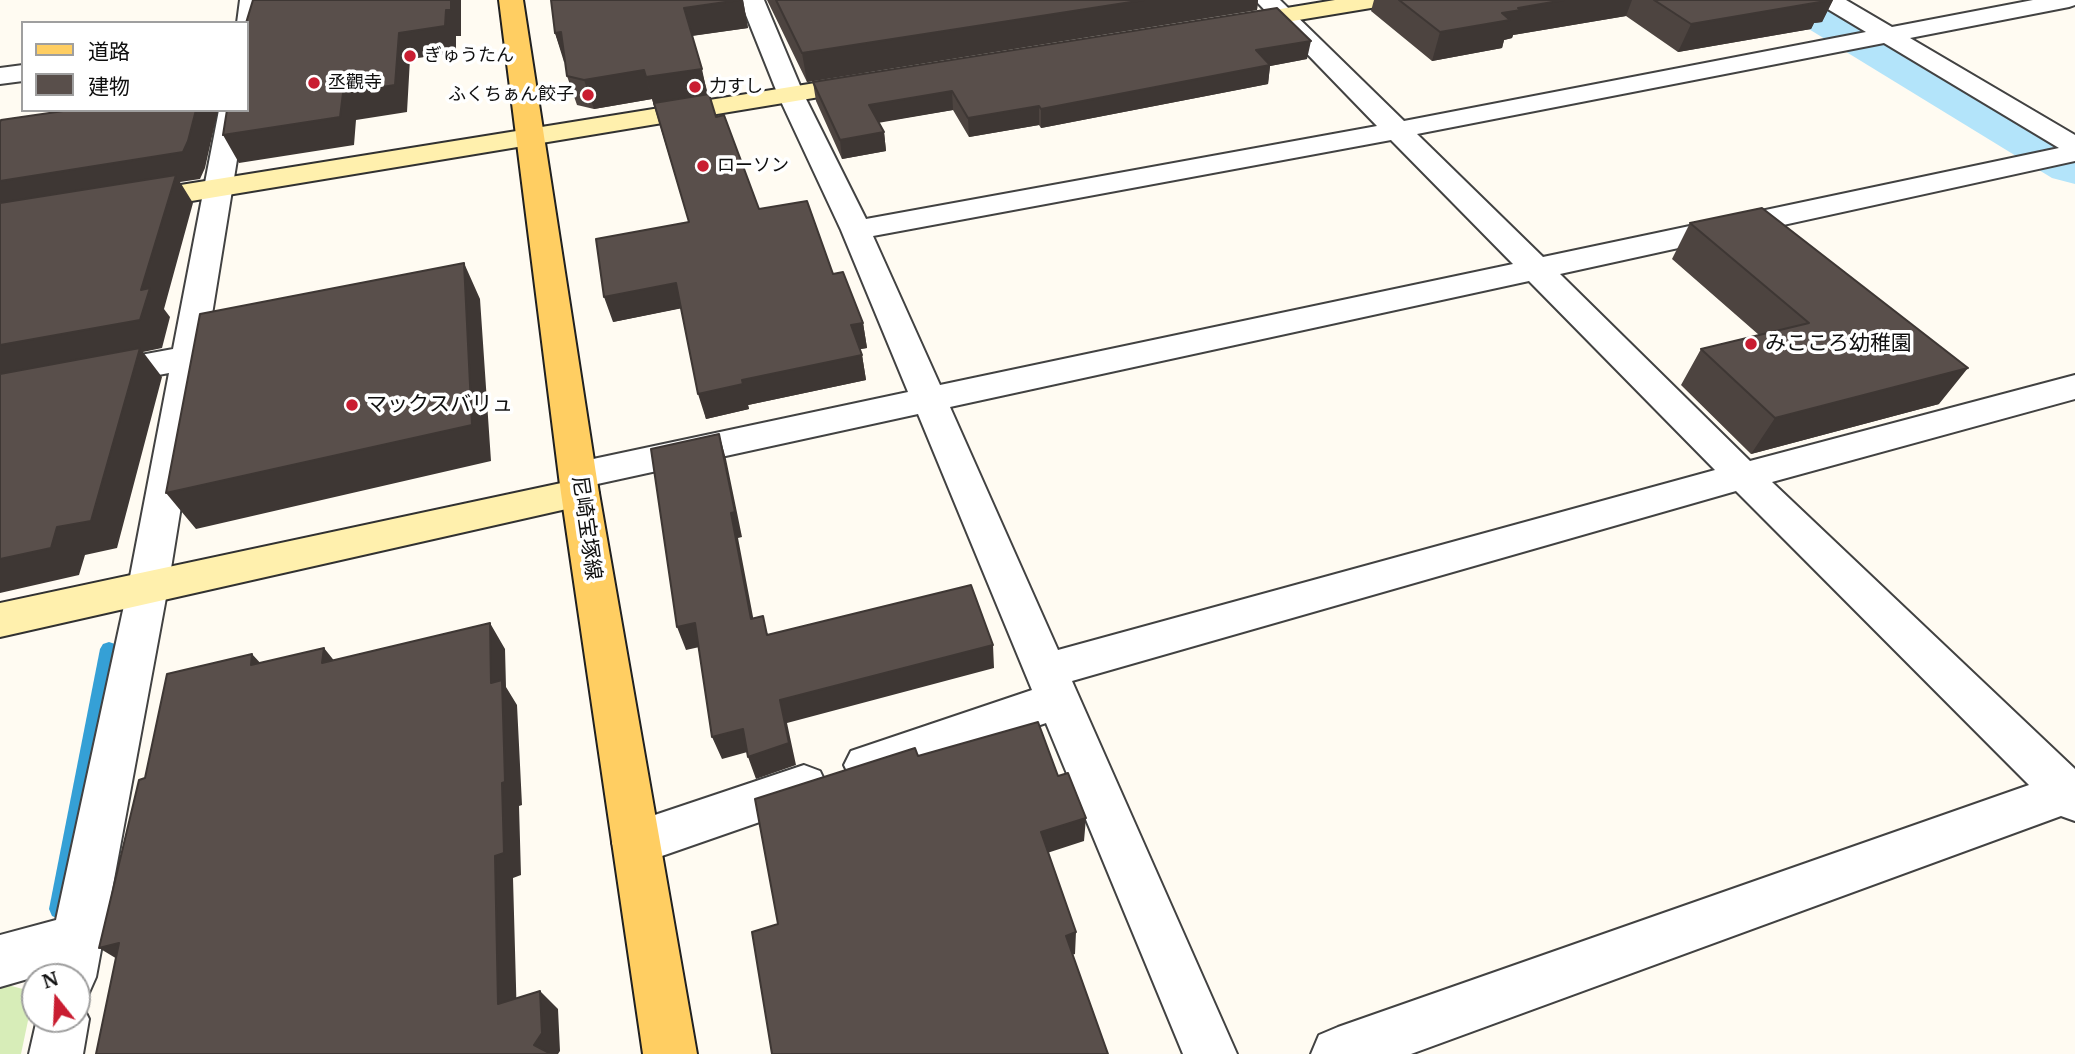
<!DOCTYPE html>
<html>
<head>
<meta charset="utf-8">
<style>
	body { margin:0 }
	#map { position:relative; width:2075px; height:1054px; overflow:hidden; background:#fffbf2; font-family:Merriweather,"Noto Sans JP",serif }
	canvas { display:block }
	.legend { position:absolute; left:21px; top:21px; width:228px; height:91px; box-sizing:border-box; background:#fff; border:2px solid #9f9f9f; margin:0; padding:9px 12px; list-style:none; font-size:21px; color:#0f0f0f }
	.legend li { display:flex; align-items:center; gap:14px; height:35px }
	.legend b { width:35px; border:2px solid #9f9f9f }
	.north { position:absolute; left:21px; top:963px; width:70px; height:70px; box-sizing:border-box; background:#fff; border:2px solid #9f9f9f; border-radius:50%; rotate:342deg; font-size:19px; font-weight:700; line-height:28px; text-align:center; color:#0f0f0f }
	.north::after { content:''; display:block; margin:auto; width:24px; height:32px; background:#c91d31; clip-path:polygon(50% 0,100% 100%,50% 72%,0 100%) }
</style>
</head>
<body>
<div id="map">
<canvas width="2075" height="1054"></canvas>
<ul class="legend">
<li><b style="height:9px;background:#ffce62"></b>道路</li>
<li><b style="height:19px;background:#594f4b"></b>建物</li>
</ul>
<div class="north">N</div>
</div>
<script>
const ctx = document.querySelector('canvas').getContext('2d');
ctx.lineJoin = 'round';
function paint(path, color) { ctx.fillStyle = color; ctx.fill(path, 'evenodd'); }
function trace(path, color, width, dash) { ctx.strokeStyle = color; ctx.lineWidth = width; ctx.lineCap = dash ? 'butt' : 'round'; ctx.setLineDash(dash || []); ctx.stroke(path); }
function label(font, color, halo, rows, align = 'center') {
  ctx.font = font + ' Merriweather,"Noto Sans JP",serif'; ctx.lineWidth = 7; ctx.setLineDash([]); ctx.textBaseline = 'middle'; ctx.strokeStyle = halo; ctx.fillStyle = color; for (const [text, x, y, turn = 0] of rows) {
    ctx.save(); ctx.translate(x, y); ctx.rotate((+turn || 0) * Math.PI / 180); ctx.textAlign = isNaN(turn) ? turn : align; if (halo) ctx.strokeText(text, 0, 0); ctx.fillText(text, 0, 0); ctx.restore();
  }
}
paint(new Path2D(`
	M 4,984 L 34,992 L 21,1054 L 0,1054 L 0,985 Z`), '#d7edb8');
paint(new Path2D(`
	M 109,642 L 115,644 L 118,649 L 69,909 L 66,916 L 59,919 L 52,916 L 49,909 L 100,649 L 103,644 Z`), '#35a0d6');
paint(new Path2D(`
	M 1773,0 L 1839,0 L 2075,136 L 2075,184 L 2052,178 L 1781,12 Z`), '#b3e4fa');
const street = new Path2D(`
	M 240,0 L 264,0 L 259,32 L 256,37 L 247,39 L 247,23 L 237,23 Z
	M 740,0 L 764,0 L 804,95 L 866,219 L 1377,126 L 1255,0 L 1280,0 L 1404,121 L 1866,32 L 1821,5 L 1817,0 L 1846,0 L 1892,27 L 2033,0 L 2075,0 L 2075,5 L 2069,7 L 1910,38 L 2075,135 L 2075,161 L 1560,274 L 1750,461 L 2075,375 L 2075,399 L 1772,482 L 2075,769 L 2075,821 L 2061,816 L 1411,1054 L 1311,1054 L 1319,1035 L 1338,1027 L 2029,785 L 1736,491 L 1072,681 L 1237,1054 L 1183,1054 L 1046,723 L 867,785 L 851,779 L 844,765 L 851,751 L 1032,690 L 918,414 L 579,488 L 566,484 L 561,475 L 566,466 L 579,462 L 908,392 L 841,230 L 778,95 ZM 1884,43 L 2059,148 L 1543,257 L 1417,134 ZM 1391,140 L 1513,264 L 940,385 L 873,236 ZM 1529,281 L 1715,470 L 1058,650 L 950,407 Z
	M 23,65 L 23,81 L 0,84 L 0,68 Z
	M 219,110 L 245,110 L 168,587 L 96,977 L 88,995 L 79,999 L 89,1019 L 83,1054 L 29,1054 L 37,1019 L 77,1019 L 77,977 L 44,977 L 45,974 L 0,987 L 0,935 L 56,920 L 128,587 L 169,373 L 0,405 L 0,381 L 173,349 Z
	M 804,765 L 820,771 L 827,786 L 820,801 L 636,865 L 619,859 L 612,843 L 619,827 Z`);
const secondary = new Path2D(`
	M 1335,0 L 1389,0 L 1385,5 L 1377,7 L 1232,31 L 1224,29 L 1220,24 L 1224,19 L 1232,17 Z
	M 865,75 L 874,78 L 878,83 L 874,88 L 137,210 L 127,207 L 122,201 L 127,195 L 137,192 Z
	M 580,479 L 593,483 L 599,493 L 593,503 L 0,637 L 0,603 Z`);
const primary = new Path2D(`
	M 499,0 L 523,0 L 599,493 L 697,1054 L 643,1054 L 561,493 Z`);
trace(street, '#424242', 4);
trace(secondary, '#313131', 4);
trace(primary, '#202020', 4);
paint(street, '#fff');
paint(secondary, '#fff0ad');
paint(primary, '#ffce62');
paint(new Path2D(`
	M 551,0 L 743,0 L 748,28 L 692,36 L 708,94 L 716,117 L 759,209 L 833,274 L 863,323 L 867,348 L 860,349 L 862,355 L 866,380 L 748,405 L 749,409 L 706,419 L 681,308 L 613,322 L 689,222 L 652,99 L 594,109 L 577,105 L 567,76 L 565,62 L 555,33 Z
	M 767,0 L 1258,0 L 1257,10 L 807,82 Z
	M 1374,0 L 1833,0 L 1822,22 L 1814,23 L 1811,29 L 1678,52 L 1626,16 L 1513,35 L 1512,38 L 1504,40 L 1502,48 L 1432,61 L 1371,11 Z
	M 1307,59 L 1270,66 L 1268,84 L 1041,128 L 1039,125 L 969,137 L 953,110 L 879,122 L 884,132 L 886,151 L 842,159 L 816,101 L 813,82 Z
	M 1690,223 L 1939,404 L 1751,454 L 1681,385 L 1701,349 L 1759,335 L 1672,259 Z`), '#4d4440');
paint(new Path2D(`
	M 451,0 L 461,0 L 461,36 L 456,36 L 456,53 L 410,59 L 407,112 L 356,120 L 354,145 L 239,163 L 223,135 L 343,93 L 399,33 Z
	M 738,0 L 743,0 L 748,28 L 690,36 L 684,8 Z
	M 1144,0 L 1258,0 L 1257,10 L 807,82 L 802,53 Z
	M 1564,0 L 1632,0 L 1626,16 L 1513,35 L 1512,38 L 1504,40 L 1502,48 L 1432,61 L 1440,32 L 1518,8 Z
	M 1817,0 L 1833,0 L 1822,22 L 1814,23 L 1811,29 L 1678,52 L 1691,24 Z
	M 561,32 L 570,61 L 564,62 L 555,33 Z
	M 1311,41 L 1307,59 L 1270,66 L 1268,84 L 1041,128 L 1041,109 L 1256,50 Z
	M 702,69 L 708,98 L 654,106 L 646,77 Z
	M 644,70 L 652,99 L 594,109 L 584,80 Z
	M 952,91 L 953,110 L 872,124 L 869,105 Z
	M 1039,106 L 1039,125 L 969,137 L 968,118 Z
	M 196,110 L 218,110 L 205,168 L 200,179 L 180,182 L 193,203 L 164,309 L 170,317 L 162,348 L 143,352 L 162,377 L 117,548 L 85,555 L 79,575 L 0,593 L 0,181 Z
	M 884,132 L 886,151 L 842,159 L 840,140 Z
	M 464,263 L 480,299 L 491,461 L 196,529 L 166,493 Z
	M 676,283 L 683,308 L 613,322 L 604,297 Z
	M 863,323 L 867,348 L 855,350 L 851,325 Z
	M 862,355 L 866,380 L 748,405 L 742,380 Z
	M 1968,368 L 1939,404 L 1751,454 L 1775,418 Z
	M 743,384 L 749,409 L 706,419 L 698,394 Z
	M 719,434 L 726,459 L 742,537 L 738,538 L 758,643 L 751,619 L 731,513 Z
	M 490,623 L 505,649 L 506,687 L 517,705 L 522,805 L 519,806 L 521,875 L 513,878 L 517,1022 L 498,1004 L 495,856 L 502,783 L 491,683 Z
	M 695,623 L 704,646 L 686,650 L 677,627 Z
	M 993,645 L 994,668 L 787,723 L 796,765 L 756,779 L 748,757 L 780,700 Z
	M 324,648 L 344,673 L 322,663 Z
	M 252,654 L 275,679 L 251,665 Z
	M 743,729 L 751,751 L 722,759 L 712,737 Z
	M 1086,818 L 1084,841 L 1041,855 L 1041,832 Z
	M 1076,932 L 1075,954 L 1065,957 L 1066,936 Z
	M 119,943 L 132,968 L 99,948 Z
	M 540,991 L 558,1009 L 560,1051 L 558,1054 L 544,1054 L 534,1045 Z`), '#3e3734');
const building = new Path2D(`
	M 253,0 L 451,0 L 451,10 L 446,10 L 445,26 L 399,33 L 395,85 L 343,93 L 340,117 L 223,135 L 227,110 L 247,110 L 246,23 Z
	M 551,0 L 739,0 L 684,8 L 702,69 L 646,77 L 644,70 L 584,80 L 567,76 L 561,32 L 555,33 Z
	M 776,0 L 1144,0 L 802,53 Z
	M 1399,0 L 1564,0 L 1518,8 L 1521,10 L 1502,13 L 1510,20 L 1440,32 Z
	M 1654,0 L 1824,0 L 1826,1 L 1691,24 Z
	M 1277,8 L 1311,41 L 1256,50 L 1270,65 L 1041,109 L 1039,106 L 968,118 L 952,91 L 869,105 L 884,132 L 840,140 L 813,82 Z
	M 709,94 L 716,117 L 724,115 L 759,209 L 807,201 L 833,274 L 843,272 L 863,323 L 851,325 L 862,355 L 742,380 L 743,384 L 698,394 L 676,283 L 604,297 L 596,239 L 689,222 L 654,103 Z
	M 70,110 L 196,110 L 188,141 L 183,152 L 0,181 L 0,122 L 1,120 Z
	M 176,175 L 141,290 L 150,288 L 140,320 L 0,345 L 0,203 Z
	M 1762,208 L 1968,368 L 1775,418 L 1701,349 L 1809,323 L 1690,223 Z
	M 464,263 L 472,425 L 166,493 L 200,314 Z
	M 140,348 L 91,521 L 57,527 L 51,548 L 0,559 L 0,374 Z
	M 719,434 L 735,512 L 731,513 L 751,619 L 763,616 L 767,635 L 971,585 L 993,645 L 780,700 L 789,743 L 748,757 L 743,729 L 712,737 L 695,623 L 677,627 L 651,449 Z
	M 490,623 L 491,683 L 502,680 L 505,782 L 502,783 L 504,853 L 495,856 L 498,1004 L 540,991 L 542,1033 L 534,1045 L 551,1054 L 96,1054 L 119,943 L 99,948 L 139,780 L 145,778 L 167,674 L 252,654 L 251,665 L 324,648 L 322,663 Z
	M 1038,722 L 1058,776 L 1068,773 L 1086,818 L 1041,832 L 1076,932 L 1066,936 L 1108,1054 L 772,1054 L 752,932 L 778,924 L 755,799 L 915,748 L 918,756 Z`);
paint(building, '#594f4b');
trace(building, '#3e3734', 2);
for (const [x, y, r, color] of [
	[410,56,7,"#c91d31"],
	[314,83,7,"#c91d31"],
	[695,87,7,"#c91d31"],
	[588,95,7,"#c91d31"],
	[703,166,7,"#c91d31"],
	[1751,344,7,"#c91d31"],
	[352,405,7,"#c91d31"]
]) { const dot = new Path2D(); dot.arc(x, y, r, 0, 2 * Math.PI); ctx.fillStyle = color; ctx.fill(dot); trace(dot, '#fff', 2.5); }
label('18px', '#0f0f0f', '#fff', [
	["ぎゅうたん",424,56],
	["丞觀寺",328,83],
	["力すし",709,87],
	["ふくちぁん餃子",574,95,"right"],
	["ローソン",717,166]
], 'left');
label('21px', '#0f0f0f', '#fff', [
	["みこころ幼稚園",1765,344],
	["マックスバリュ",366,405]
], 'left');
label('21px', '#0f0f0f', '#fff', [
	["尼崎宝塚線",586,528,82]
]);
</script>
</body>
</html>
